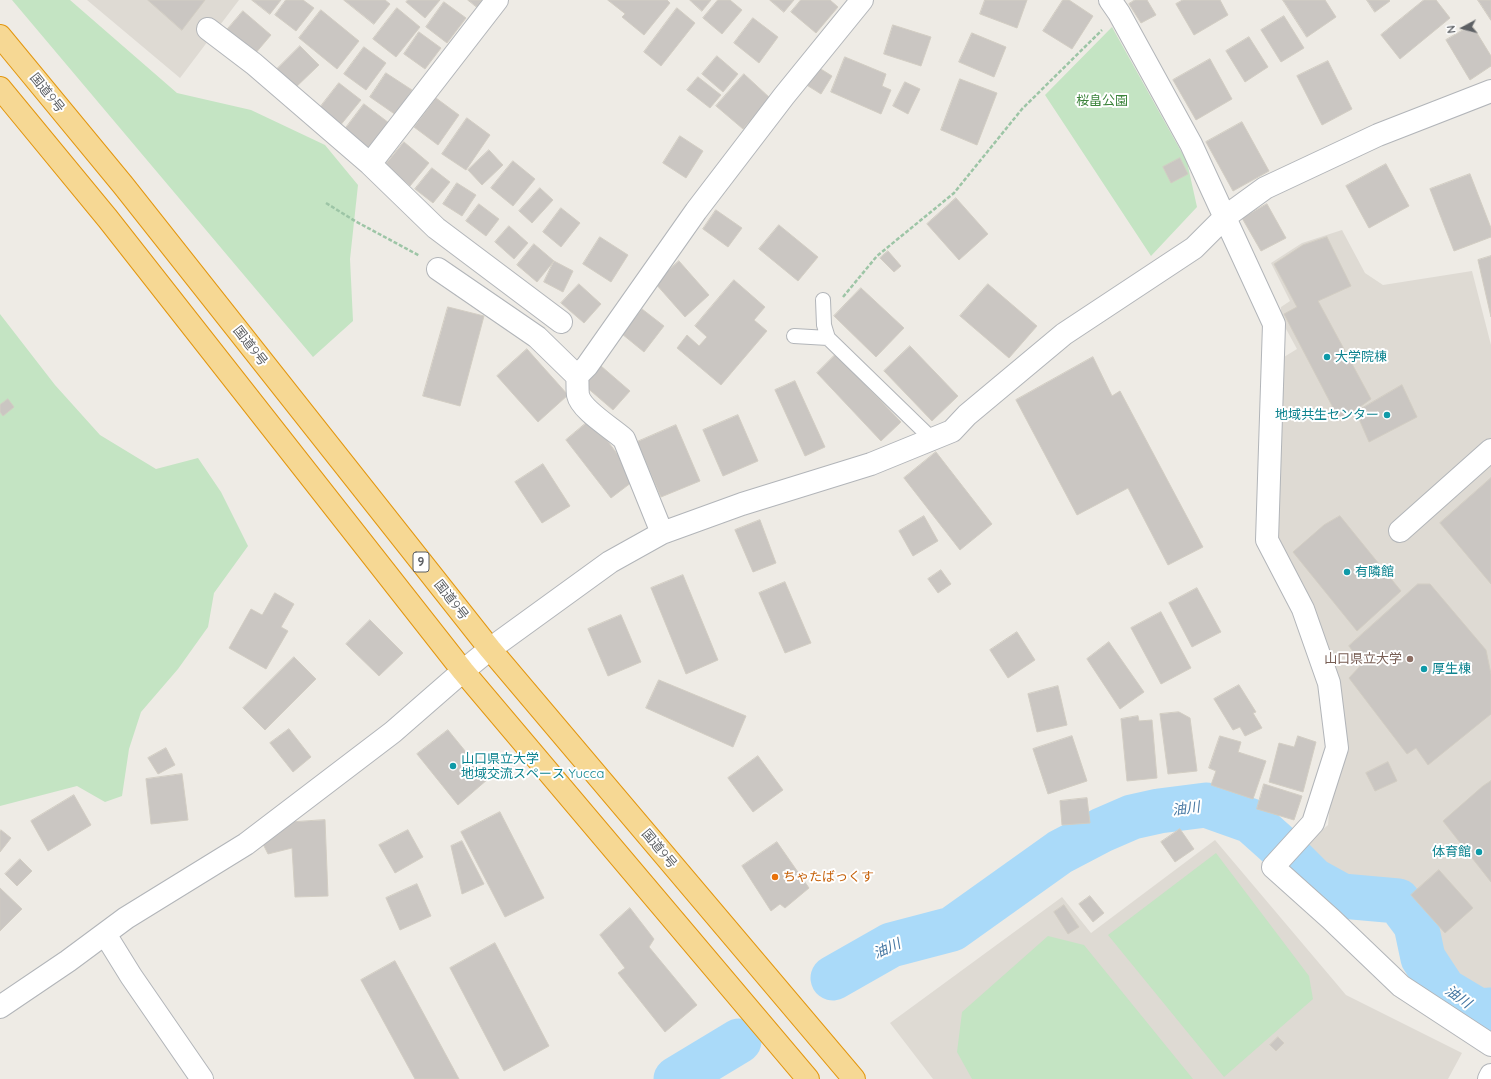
<!DOCTYPE html>
<html>
<head>
<meta charset="utf-8">
<style>
	body { margin:0 }
	#map { position:relative; width:1491px; height:1079px; overflow:hidden; background:#eeebe5; font-family:Quicksand,sans-serif }
	canvas { display:block }
	.north { position:absolute; left:1443px; top:8px; width:40px; height:40px; -webkit-text-stroke:3px #fff; paint-order:stroke; rotate:263deg; font-size:11px; font-weight:700; line-height:16px; text-align:center; color:#5d6064 }
	.north::after { content:''; display:block; margin:auto; width:14px; height:18px; background:#5d6064; clip-path:polygon(50% 0,100% 100%,50% 72%,0 100%) }
</style>
</head>
<body>
<div id="map">
<canvas width="1491" height="1079"></canvas>
<div class="north">N</div>
</div>
<script>
const ctx = document.querySelector('canvas').getContext('2d');
ctx.lineJoin = 'round';
function paint(path, color) { ctx.fillStyle = color; ctx.fill(path, 'evenodd'); }
function trace(path, color, width, dash) { ctx.strokeStyle = color; ctx.lineWidth = width; ctx.lineCap = dash ? 'butt' : 'round'; ctx.setLineDash(dash || []); ctx.stroke(path); }
function label(font, color, halo, rows, align = 'center') {
  ctx.font = font + ' Quicksand,"Noto Sans JP",sans-serif'; ctx.lineWidth = 4; ctx.setLineDash([]); ctx.textBaseline = 'middle'; ctx.strokeStyle = halo; ctx.fillStyle = color; for (const [text, x, y, turn = 0] of rows) {
    ctx.save(); ctx.translate(x, y); ctx.rotate((+turn || 0) * Math.PI / 180); ctx.textAlign = isNaN(turn) ? turn : align; if (halo) ctx.strokeText(text, 0, 0); ctx.fillText(text, 0, 0); ctx.restore();
  }
}
paint(new Path2D(`
	M 87,0 L 239,0 L 180,78 Z
	M 1342,230 L 1365,273 L 1383,285 L 1472,271 L 1491,345 L 1491,438 L 1393,527 L 1491,460 L 1491,1008 L 1484,1008 L 1447,989 L 1431,965 L 1422,932 L 1423,923 L 1403,900 L 1387,893 L 1348,893 L 1319,881 L 1300,861 L 1312,839 L 1328,825 L 1330,803 L 1349,749 L 1342,701 L 1316,617 L 1305,587 L 1272,533 L 1279,360 L 1297,349 L 1280,318 L 1281,307 L 1290,301 L 1271,263 L 1302,243 Z
	M 1215,840 L 1346,995 L 1462,1053 L 1448,1079 L 933,1079 L 890,1023 L 1062,897 L 1091,933 Z`), '#dedad3');
paint(new Path2D(`
	M 12,0 L 70,0 L 177,93 L 251,110 L 325,145 L 358,185 L 350,259 L 353,321 L 313,357 Z
	M 1112,27 L 1187,162 L 1197,207 L 1151,256 L 1045,95 Z
	M 0,314 L 55,385 L 100,435 L 156,469 L 198,458 L 221,492 L 248,546 L 214,593 L 208,627 L 178,669 L 141,712 L 129,749 L 122,796 L 105,802 L 77,786 L 0,806 Z
	M 1216,853 L 1309,976 L 1313,999 L 1224,1077 L 1108,935 Z
	M 1048,936 L 1084,945 L 1193,1079 L 972,1079 L 957,1052 L 962,1012 Z`), '#c4e4c3');
trace(new Path2D(`
	M 833,978 L 891,945 L 952,929 L 1060,852 L 1102,830 L 1132,817 L 1159,811 L 1206,805 L 1251,821 L 1279,846 L 1313,880 L 1342,896 L 1398,901 L 1416,925 L 1423,958 L 1444,990 L 1479,1011 L 1491,1010
	M 676,1079 L 739,1041`), '#aadaf9', 45);
const building = new Path2D(`
	M 148,0 L 205,0 L 182,30 Z
	M 252,0 L 281,0 L 270,14 Z
	M 286,0 L 303,0 L 314,8 L 296,31 L 275,15 Z
	M 344,0 L 385,0 L 390,4 L 374,24 Z
	M 408,0 L 440,0 L 425,18 L 406,2 Z
	M 468,0 L 482,0 L 477,7 Z
	M 608,0 L 667,0 L 670,3 L 644,35 L 622,17 L 625,14 Z
	M 690,0 L 711,0 L 702,11 Z
	M 718,0 L 730,0 L 742,10 L 722,34 L 703,18 Z
	M 770,0 L 794,0 L 784,12 Z
	M 801,0 L 830,0 L 838,7 L 816,33 L 791,12 Z
	M 985,0 L 1027,0 L 1017,28 L 980,14 Z
	M 1063,0 L 1069,0 L 1093,16 L 1072,49 L 1043,31 Z
	M 1135,0 L 1147,0 L 1156,15 L 1141,23 L 1129,4 Z
	M 1183,0 L 1220,0 L 1228,15 L 1194,35 L 1176,4 Z
	M 1283,0 L 1325,0 L 1336,17 L 1307,37 Z
	M 1367,0 L 1389,0 L 1390,1 L 1375,12 Z
	M 1424,0 L 1436,0 L 1450,18 L 1400,59 L 1381,35 Z
	M 1478,0 L 1491,0 L 1491,20 Z
	M 444,2 L 466,18 L 447,43 L 426,27 Z
	M 397,8 L 420,27 L 396,57 L 373,39 Z
	M 677,8 L 695,23 L 661,66 L 644,52 Z
	M 321,10 L 359,41 L 337,69 L 299,38 Z
	M 243,11 L 271,35 L 254,55 L 226,31 Z
	M 1284,16 L 1304,48 L 1281,62 L 1261,30 Z
	M 753,18 L 778,37 L 759,63 L 734,43 Z
	M 893,25 L 931,37 L 921,66 L 884,54 Z
	M 1472,25 L 1491,56 L 1491,66 L 1470,80 L 1446,40 Z
	M 419,32 L 441,48 L 425,69 L 404,54 Z
	M 972,33 L 1006,47 L 994,77 L 959,62 Z
	M 1249,37 L 1268,67 L 1245,82 L 1226,51 Z
	M 300,46 L 319,65 L 293,90 L 275,71 Z
	M 364,47 L 386,63 L 366,90 L 344,74 Z
	M 717,56 L 738,74 L 723,92 L 702,74 Z
	M 845,57 L 886,74 L 882,86 L 891,90 L 881,114 L 831,92 Z
	M 1210,59 L 1232,99 L 1196,120 L 1173,80 Z
	M 1328,61 L 1352,109 L 1322,125 L 1297,76 Z
	M 816,66 L 832,76 L 821,94 L 805,84 Z
	M 386,73 L 412,90 L 396,115 L 370,97 Z
	M 744,74 L 770,98 L 743,129 L 716,106 Z
	M 698,77 L 721,95 L 710,108 L 687,90 Z
	M 960,79 L 997,93 L 977,145 L 941,130 Z
	M 905,82 L 920,89 L 908,114 L 893,106 Z
	M 339,83 L 361,100 L 339,127 L 318,110 Z
	M 436,98 L 459,115 L 438,145 L 414,127 Z
	M 364,104 L 389,123 L 367,152 L 342,133 Z
	M 467,118 L 490,135 L 466,170 L 442,154 Z
	M 1242,122 L 1269,171 L 1233,191 L 1206,142 Z
	M 680,136 L 703,151 L 686,178 L 663,163 Z
	M 404,142 L 429,163 L 410,186 L 385,165 Z
	M 489,150 L 503,165 L 482,185 L 468,170 Z
	M 1180,158 L 1188,174 L 1171,183 L 1163,167 Z
	M 513,161 L 535,179 L 513,206 L 491,188 Z
	M 1386,164 L 1409,206 L 1369,228 L 1346,186 Z
	M 432,168 L 450,182 L 433,203 L 415,189 Z
	M 1470,174 L 1491,228 L 1491,237 L 1454,251 L 1430,189 Z
	M 457,183 L 476,195 L 462,216 L 443,204 Z
	M 540,188 L 553,200 L 532,223 L 519,211 Z
	M 956,198 L 988,234 L 959,260 L 927,224 Z
	M 479,204 L 499,219 L 486,236 L 466,221 Z
	M 1267,204 L 1286,238 L 1261,251 L 1242,218 Z
	M 561,208 L 580,223 L 561,247 L 543,232 Z
	M 716,210 L 742,228 L 728,247 L 703,229 Z
	M 779,225 L 818,257 L 798,281 L 759,249 Z
	M 509,226 L 528,243 L 514,259 L 495,242 Z
	M 600,237 L 628,255 L 611,282 L 583,264 Z
	M 1327,237 L 1351,286 L 1318,301 L 1371,399 L 1340,421 L 1284,314 L 1297,307 L 1274,264 L 1303,245 Z
	M 534,244 L 554,261 L 537,282 L 517,265 Z
	M 888,251 L 901,266 L 894,272 L 880,258 Z
	M 1491,256 L 1491,317 L 1478,260 Z
	M 554,261 L 573,271 L 563,292 L 544,282 Z
	M 679,261 L 709,295 L 685,317 L 655,283 Z
	M 734,280 L 765,307 L 754,320 L 767,331 L 721,385 L 677,348 L 687,335 L 699,346 L 707,337 L 695,326 Z
	M 579,284 L 601,304 L 584,323 L 561,303 Z
	M 988,284 L 1037,326 L 1009,358 L 960,316 Z
	M 861,288 L 904,328 L 876,357 L 834,316 Z
	M 448,307 L 484,316 L 460,406 L 423,396 Z
	M 642,309 L 664,326 L 644,352 L 622,334 Z
	M 910,346 L 958,396 L 932,421 L 884,371 Z
	M 527,349 L 568,395 L 538,422 L 497,376 Z
	M 836,354 L 901,422 L 881,441 L 817,373 Z
	M 1093,357 L 1112,396 L 1120,391 L 1203,547 L 1168,565 L 1128,488 L 1077,515 L 1016,400 Z
	M 601,366 L 630,391 L 613,410 L 584,385 Z
	M 795,381 L 825,447 L 805,456 L 775,390 Z
	M 1402,385 L 1417,417 L 1369,442 L 1356,412 Z
	M 8,399 L 14,407 L 3,416 L 0,412 L 0,405 Z
	M 738,415 L 758,461 L 723,476 L 703,430 Z
	M 591,419 L 636,479 L 611,498 L 566,440 Z
	M 676,425 L 700,481 L 661,497 L 637,442 Z
	M 936,452 L 992,524 L 960,550 L 904,478 Z
	M 543,464 L 570,506 L 542,523 L 515,482 Z
	M 1491,478 L 1491,584 L 1440,523 Z
	M 924,516 L 938,541 L 913,556 L 899,531 Z
	M 1340,516 L 1401,591 L 1357,631 L 1293,552 L 1324,525 Z
	M 760,520 L 776,563 L 753,572 L 735,530 Z
	M 941,570 L 951,584 L 938,593 L 928,579 Z
	M 683,575 L 718,660 L 686,674 L 651,588 Z
	M 785,582 L 811,643 L 785,653 L 759,593 Z
	M 1418,584 L 1430,584 L 1486,650 L 1491,674 L 1491,714 L 1428,765 L 1416,748 L 1407,754 L 1349,678 L 1362,664 L 1349,646 Z
	M 1197,588 L 1221,632 L 1192,647 L 1169,603 Z
	M 275,593 L 294,604 L 281,627 L 288,631 L 266,669 L 229,648 L 251,609 L 262,615 Z
	M 1161,612 L 1191,668 L 1161,684 L 1131,628 Z
	M 621,615 L 641,662 L 608,676 L 588,629 Z
	M 370,620 L 403,653 L 379,676 L 346,644 Z
	M 1017,632 L 1035,660 L 1008,678 L 990,650 Z
	M 1109,642 L 1144,692 L 1120,709 L 1087,659 Z
	M 294,657 L 316,679 L 265,730 L 243,708 Z
	M 659,680 L 746,716 L 733,747 L 646,708 Z
	M 1239,685 L 1256,712 L 1253,713 L 1262,728 L 1245,736 L 1240,727 L 1233,730 L 1214,699 Z
	M 1058,686 L 1067,725 L 1037,732 L 1028,694 Z
	M 1179,712 L 1190,718 L 1197,771 L 1168,774 L 1160,714 Z
	M 1138,716 L 1139,721 L 1152,720 L 1157,778 L 1127,781 L 1121,719 Z
	M 289,729 L 311,757 L 293,772 L 270,743 Z
	M 448,730 L 488,779 L 458,805 L 417,754 Z
	M 1072,736 L 1087,781 L 1048,794 L 1033,749 Z
	M 1220,736 L 1241,742 L 1238,752 L 1266,761 L 1253,799 L 1211,785 L 1216,771 L 1209,768 Z
	M 1298,736 L 1316,742 L 1303,792 L 1269,782 L 1279,743 L 1294,747 Z
	M 166,748 L 175,765 L 158,774 L 148,758 Z
	M 758,756 L 783,790 L 753,812 L 728,778 Z
	M 1388,762 L 1397,781 L 1375,791 L 1366,773 Z
	M 182,774 L 188,820 L 151,824 L 146,779 Z
	M 1491,781 L 1491,882 L 1443,821 L 1483,786 Z
	M 1264,784 L 1302,796 L 1294,820 L 1257,809 Z
	M 74,795 L 91,825 L 48,851 L 31,821 Z
	M 1087,798 L 1090,823 L 1062,825 L 1060,801 Z
	M 500,812 L 544,898 L 505,917 L 461,832 Z
	M 325,820 L 328,896 L 295,897 L 292,848 L 268,854 L 260,838 L 292,822 Z
	M 1180,829 L 1194,849 L 1175,862 L 1161,842 Z
	M 1,830 L 11,838 L 0,852 L 0,831 Z
	M 408,830 L 423,857 L 395,873 L 379,845 Z
	M 462,841 L 484,884 L 462,894 L 451,846 Z
	M 777,842 L 809,888 L 785,908 L 780,904 L 771,911 L 742,866 Z
	M 20,859 L 32,871 L 17,886 L 5,874 Z
	M 1439,870 L 1473,908 L 1445,933 L 1411,895 Z
	M 417,884 L 431,916 L 400,930 L 386,898 Z
	M 0,888 L 22,909 L 0,931 Z
	M 1090,896 L 1104,913 L 1093,922 L 1079,904 Z
	M 1064,905 L 1079,927 L 1068,934 L 1054,912 Z
	M 630,908 L 654,939 L 649,947 L 697,1005 L 665,1032 L 618,973 L 625,968 L 600,935 Z
	M 495,943 L 549,1046 L 504,1071 L 450,968 Z
	M 395,961 L 459,1079 L 415,1079 L 361,980 Z
	M 1278,1037 L 1284,1043 L 1276,1051 L 1270,1045 Z`);
paint(building, '#cac6c2');
trace(building, '#d2cdc3', 1);
const lane = new Path2D(`
	M 823,300 L 824,325 L 828,338
	M 794,336 L 828,338 L 932,439`);
const street = new Path2D(`
	M 1110,0 L 1119,13 L 1191,144 L 1274,324 L 1267,540 L 1303,609 L 1329,683 L 1337,748 L 1313,823 L 1273,867 L 1331,919 L 1401,986 L 1491,1045
	M 208,29 L 254,64 L 370,164 L 436,228 L 561,322
	M 370,164 L 497,0
	M 438,269 L 537,337 L 577,376 C 578,382 577,389 578,395 C 581,410 612,428 624,439 L 662,533
	M 577,376 L 587,366 L 696,211 L 784,96 L 862,0
	M 1400,531 L 1491,450
	M 105,934 L 131,976 L 202,1079
	M 0,1007 L 68,961 L 126,918 L 246,844 L 393,732 L 463,671 L 490,649 L 610,562 L 662,533 L 742,504 L 871,464 L 952,431 L 967,415 L 1064,334 L 1194,248 L 1225,217 L 1265,188 L 1378,135 L 1491,91
	M 1489,1079 L 1491,1075`);
const highway = new Path2D(`
	M 0,36 L 123,185 L 490,649 L 854,1079
	M 0,88 L 108,219 L 463,671 L 808,1079`);
trace(lane, '#b2b5b9', 16);
trace(street, '#b2b5b9', 24);
trace(highway, '#e39710', 24);
trace(new Path2D(`
	M 326,203 L 355,221 L 420,256
	M 843,297 L 877,256 L 954,193 L 1022,109 L 1102,30`), '#9dc5a6', 2.5, [4, 2]);
trace(lane, '#fff', 14);
trace(street, '#fff', 22);
trace(highway, '#f6d894', 22);
for (const [x, y, r, color] of [
	[1327,357,4,"#0f9aa8"],
	[1387,415,4,"#0f9aa8"],
	[1347,572,4,"#0f9aa8"],
	[1410,659,4,"#8d6e63"],
	[1424,669,4,"#0f9aa8"],
	[453,766,4,"#0f9aa8"],
	[1479,852,4,"#0f9aa8"],
	[775,877,4,"#e8710a"]
]) { const dot = new Path2D(); dot.arc(x, y, r, 0, 2 * Math.PI); ctx.fillStyle = color; ctx.fill(dot); trace(dot, '#fff', 1.5); }
for (const [x, y, w] of [
	[421,562,16]
]) { const box = new Path2D(); box.roundRect(x - w / 2, y - 10, w, 20, 3); ctx.fillStyle = '#fff'; ctx.fill(box); trace(box, '#5d6064', 1); }
label('bold 12px', '#5d6064', null, [
	["9",421,562]
]);
label('13px', '#5d6064', '#fff', [
	["国道9号",47,93,51],
	["国道9号",250,346,52],
	["国道9号",451,600,52],
	["国道9号",659,849,50]
]);
label('13px', '#3c843c', '#fff', [
	["桜畠公園",1102,101]
]);
label('13px', '#0d838f', '#fff', [
	["大学院棟",1335,357],
	["地域共生センター",1379,415,"right"],
	["有隣館",1355,572],
	["厚生棟",1432,669],
	["山口県立大学",461,759],
	["地域交流スペース Yucca",461,774],
	["体育館",1471,852,"right"]
], 'left');
label('13px', '#785e54', '#fff', [
	["山口県立大学",1402,659]
], 'right');
label('13px', '#c56008', '#fff', [
	["ちゃたばっくす",783,877]
], 'left');
label('italic 14px', '#4476a2', '#fff', [
	["油川",1186,809,-8],
	["油川",887,949,-24],
	["油川",1458,997,35]
]);
</script>
</body>
</html>
